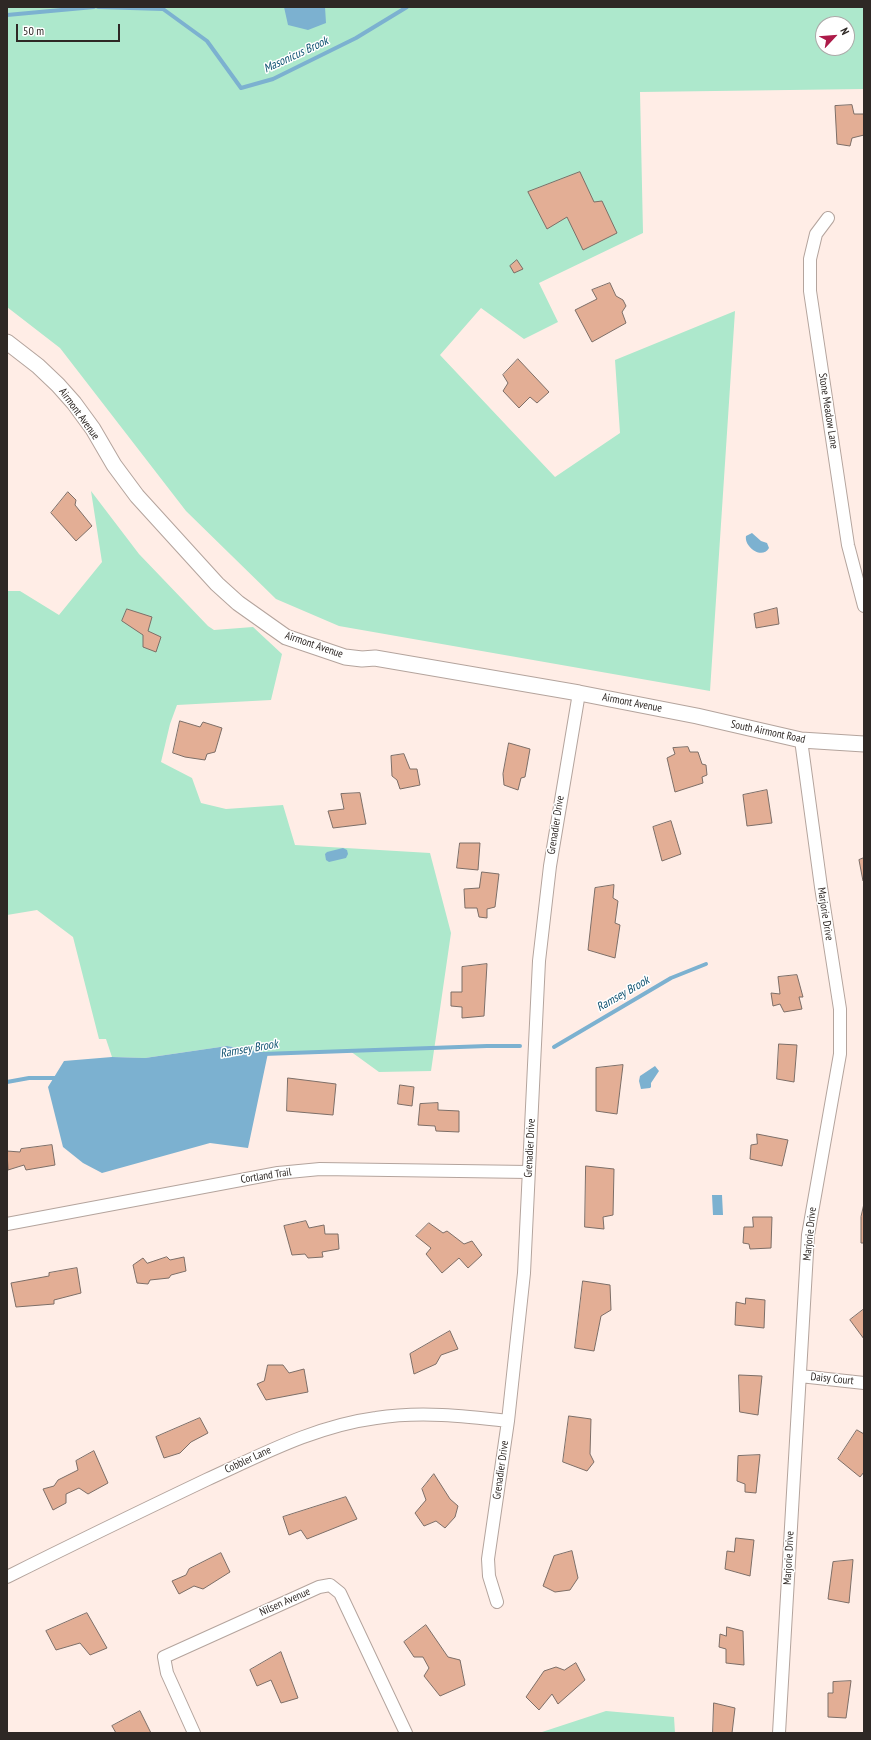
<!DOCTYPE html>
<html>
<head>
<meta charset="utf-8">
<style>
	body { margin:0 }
	#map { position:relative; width:871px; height:1740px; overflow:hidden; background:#ffede6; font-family:"PT Sans Narrow",sans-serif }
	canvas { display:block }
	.frame { position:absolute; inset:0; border:8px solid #2e2825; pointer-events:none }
	.north { position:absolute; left:815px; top:16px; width:40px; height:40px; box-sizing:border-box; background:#fff; border:1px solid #aba9a8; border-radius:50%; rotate:64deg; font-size:11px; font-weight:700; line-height:16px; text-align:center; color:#2e2825 }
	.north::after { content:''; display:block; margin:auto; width:14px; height:18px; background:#ad1b49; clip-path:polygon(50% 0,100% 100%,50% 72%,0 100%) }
	.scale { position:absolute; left:16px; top:24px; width:104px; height:18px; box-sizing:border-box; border:2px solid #2e2825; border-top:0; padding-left:5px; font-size:12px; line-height:14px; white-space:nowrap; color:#2e2825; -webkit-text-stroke:3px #fff; paint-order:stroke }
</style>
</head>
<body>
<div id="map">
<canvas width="871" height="1740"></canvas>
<div class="frame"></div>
<div class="north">N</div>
<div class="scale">50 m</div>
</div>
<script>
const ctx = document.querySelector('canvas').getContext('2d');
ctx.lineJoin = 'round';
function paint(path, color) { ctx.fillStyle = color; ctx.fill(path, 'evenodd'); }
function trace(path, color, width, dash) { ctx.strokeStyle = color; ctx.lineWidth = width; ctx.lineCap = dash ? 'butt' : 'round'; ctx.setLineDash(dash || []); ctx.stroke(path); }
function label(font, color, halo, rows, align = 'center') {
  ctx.font = font + ' "PT Sans Narrow",sans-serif'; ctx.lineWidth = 3; ctx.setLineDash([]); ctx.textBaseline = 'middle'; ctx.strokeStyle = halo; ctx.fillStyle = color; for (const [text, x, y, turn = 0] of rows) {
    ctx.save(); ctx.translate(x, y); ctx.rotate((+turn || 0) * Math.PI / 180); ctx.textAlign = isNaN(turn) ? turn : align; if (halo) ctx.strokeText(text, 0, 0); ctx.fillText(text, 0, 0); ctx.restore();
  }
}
paint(new Path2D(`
	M 7,7 L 864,7 L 864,89 L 640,92 L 643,233 L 539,283 L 558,322 L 524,339 L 481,308 L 440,355 L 555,477 L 620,433 L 615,360 L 735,311 L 710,691 L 339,626 L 276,599 L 186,511 L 60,348 L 7,307 ZM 823,24 L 847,24 L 847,48 L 823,48 Z
	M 91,491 L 139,554 L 208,626 L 214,630 L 253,627 L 282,654 L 271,700 L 177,705 L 170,724 L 161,762 L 192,778 L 201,803 L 226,809 L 283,805 L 295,845 L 430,853 L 451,933 L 431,1071 L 379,1072 L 350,1051 L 268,1053 L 227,1046 L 145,1058 L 112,1057 L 106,1039 L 99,1039 L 73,937 L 37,910 L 7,915 L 7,591 L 20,591 L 59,615 L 102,562 Z
	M 606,1711 L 674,1717 L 675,1733 L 539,1733 Z`), '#ade8cc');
paint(new Path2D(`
	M 284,7 L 325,7 L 326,23 L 308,30 L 288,25 Z
	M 752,533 L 761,541 L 767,543 L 769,548 C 762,560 744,547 746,536 Z
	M 343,848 L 347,850 L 348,854 L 346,858 L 329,862 L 326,860 L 325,854 L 327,852 Z
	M 227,1046 L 268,1053 L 248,1148 L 210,1143 L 102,1173 L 83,1163 L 63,1147 L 48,1087 L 64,1061 L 112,1057 L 145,1058 Z
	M 655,1066 L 659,1071 L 651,1083 L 651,1087 L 650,1088 L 641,1089 L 639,1081 L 640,1076 Z
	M 712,1195 L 722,1195 L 723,1215 L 713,1215 Z`), '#7cb1d0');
trace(new Path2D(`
	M 98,7 L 163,9 L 207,41 L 241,88 L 273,79 L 356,38 L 407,7
	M 7,15 L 94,7
	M 554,1047 L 671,978 L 706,964
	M 263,1054 L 487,1046 L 520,1046
	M 7,1082 L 29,1078 L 58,1078`), '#7cb1d0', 4);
const building = new Path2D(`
	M 852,105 L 854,114 L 864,114 L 864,135 L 852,138 L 850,146 L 837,144 L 835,106 Z
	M 580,172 L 594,202 L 602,201 L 617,233 L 583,250 L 567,217 L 547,229 L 528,192 Z
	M 517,260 L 523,269 L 514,273 L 510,266 Z
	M 610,283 L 616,296 L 623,300 L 626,306 L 622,312 L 626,323 L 592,342 L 575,310 L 597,299 L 592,290 Z
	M 518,359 L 549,392 L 537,403 L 530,397 L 519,408 L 503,391 L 508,383 L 503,375 Z
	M 68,492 L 76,500 L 75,505 L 92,526 L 76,541 L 51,513 Z
	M 777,608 L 779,624 L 756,628 L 754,614 Z
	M 127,609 L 152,617 L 148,631 L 161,637 L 156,652 L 143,647 L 143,635 L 122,621 Z
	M 180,721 L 200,727 L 203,722 L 222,728 L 215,752 L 207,754 L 205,760 L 185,757 L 173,753 Z
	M 509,743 L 530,749 L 525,777 L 521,778 L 518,790 L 504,785 L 503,774 Z
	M 688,747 L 690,752 L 698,752 L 702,764 L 706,765 L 707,775 L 702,777 L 703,783 L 675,792 L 667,758 L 675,754 L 673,748 Z
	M 404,754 L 410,769 L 417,769 L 420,785 L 400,789 L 397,780 L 392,776 L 391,756 Z
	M 767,790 L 772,823 L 747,826 L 743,795 Z
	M 360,793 L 366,824 L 333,828 L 328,811 L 344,809 L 341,794 Z
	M 671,821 L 681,854 L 662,861 L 653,827 Z
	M 460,843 L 480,843 L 478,870 L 457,868 Z
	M 864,858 L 864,881 L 863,881 L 859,860 Z
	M 482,872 L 499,874 L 495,907 L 487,909 L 487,918 L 479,917 L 477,908 L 465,908 L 464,889 L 479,888 Z
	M 614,885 L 613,898 L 618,901 L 615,923 L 620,925 L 615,958 L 588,950 L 595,888 Z
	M 487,964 L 484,1016 L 462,1018 L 462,1007 L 451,1006 L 451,992 L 462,992 L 462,967 Z
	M 797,975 L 803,997 L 799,997 L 802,1009 L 784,1012 L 780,1004 L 773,1006 L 771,993 L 780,994 L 778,977 Z
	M 779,1044 L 797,1045 L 794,1082 L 777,1079 Z
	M 623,1065 L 617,1114 L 596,1111 L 596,1068 Z
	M 288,1078 L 336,1084 L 333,1115 L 287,1111 Z
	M 400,1085 L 414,1087 L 412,1106 L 398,1104 Z
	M 438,1103 L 438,1110 L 459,1111 L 459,1132 L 436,1131 L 435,1126 L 418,1125 L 420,1104 Z
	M 757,1134 L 788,1140 L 782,1166 L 750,1159 L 751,1145 L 757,1144 Z
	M 52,1145 L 55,1165 L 26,1170 L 24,1165 L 8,1170 L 7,1151 L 20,1152 L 21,1149 Z
	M 586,1166 L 614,1169 L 613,1215 L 603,1217 L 604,1229 L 585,1227 Z
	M 864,1204 L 864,1243 L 861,1243 L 861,1217 Z
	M 753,1217 L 772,1217 L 771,1248 L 750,1249 L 749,1244 L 743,1243 L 744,1227 L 753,1227 Z
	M 306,1221 L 309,1228 L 324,1225 L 325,1234 L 338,1234 L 339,1249 L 322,1252 L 323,1257 L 308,1258 L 305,1254 L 292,1255 L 284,1226 Z
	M 429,1223 L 443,1233 L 447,1231 L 464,1244 L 472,1241 L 482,1255 L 468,1268 L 459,1258 L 442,1273 L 426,1254 L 431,1248 L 416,1236 Z
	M 167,1257 L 170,1260 L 184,1257 L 186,1271 L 171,1275 L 169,1278 L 150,1280 L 148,1284 L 137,1283 L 133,1265 L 143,1258 L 147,1263 Z
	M 77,1268 L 81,1293 L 54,1300 L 54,1304 L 16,1307 L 11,1283 L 49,1276 L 49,1273 Z
	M 583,1281 L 610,1285 L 611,1310 L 601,1316 L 594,1351 L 575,1348 Z
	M 746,1298 L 765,1300 L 764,1328 L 735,1325 L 736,1302 L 745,1304 Z
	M 864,1309 L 864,1339 L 850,1320 Z
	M 450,1331 L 458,1349 L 441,1355 L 436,1364 L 414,1374 L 410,1354 Z
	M 268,1365 L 283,1365 L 289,1373 L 304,1369 L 308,1392 L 266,1400 L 257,1384 L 264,1381 Z
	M 739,1375 L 762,1376 L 758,1415 L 740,1412 Z
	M 569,1416 L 591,1419 L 590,1454 L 594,1462 L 587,1471 L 563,1462 Z
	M 200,1418 L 208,1433 L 191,1442 L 180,1453 L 164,1458 L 156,1437 Z
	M 857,1430 L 864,1434 L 864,1472 L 860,1477 L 838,1459 Z
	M 94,1451 L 108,1483 L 88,1494 L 79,1488 L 66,1494 L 66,1503 L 53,1510 L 43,1489 L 54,1486 L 58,1480 L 78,1470 L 76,1461 Z
	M 760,1455 L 756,1493 L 745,1492 L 745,1484 L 737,1481 L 738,1456 Z
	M 434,1474 L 450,1499 L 458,1506 L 455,1517 L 445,1528 L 436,1521 L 424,1526 L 415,1513 L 426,1500 L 422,1489 Z
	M 346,1497 L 357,1519 L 307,1539 L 301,1530 L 289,1535 L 283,1517 Z
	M 736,1538 L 754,1540 L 750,1576 L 725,1569 L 727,1551 L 734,1552 Z
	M 572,1551 L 578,1578 L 570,1590 L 555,1592 L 543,1586 L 554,1556 Z
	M 221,1553 L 230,1572 L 203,1589 L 194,1586 L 179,1594 L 172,1581 L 186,1575 L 189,1569 Z
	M 853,1560 L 849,1603 L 828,1599 L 833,1562 Z
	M 87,1613 L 107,1648 L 90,1655 L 80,1643 L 56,1650 L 46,1631 Z
	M 426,1625 L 448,1657 L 460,1660 L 465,1685 L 440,1696 L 424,1676 L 429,1668 L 423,1657 L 414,1657 L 404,1642 Z
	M 727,1627 L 743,1631 L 744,1665 L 726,1663 L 726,1649 L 719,1647 L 720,1634 L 726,1636 Z
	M 281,1652 L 298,1698 L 281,1703 L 271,1680 L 257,1686 L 250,1670 Z
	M 576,1663 L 585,1680 L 558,1704 L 552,1694 L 539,1710 L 526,1697 L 544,1671 L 556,1667 L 564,1670 Z
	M 851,1681 L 846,1718 L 828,1717 L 828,1693 L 833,1693 L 833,1682 Z
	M 714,1703 L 735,1708 L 732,1733 L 713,1733 Z
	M 140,1711 L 151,1733 L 116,1733 L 112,1726 Z`);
paint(building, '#e3ae95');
trace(building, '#7d6e67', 1);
const minor = new Path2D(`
	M 828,218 L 816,234 L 810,259 L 810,291 L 848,545 L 864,606
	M 7,1224 L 278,1173 L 320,1169 L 528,1172
	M 800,1376 L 864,1383
	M 7,1577 C 73,1544 139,1512 206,1480 C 261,1455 315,1426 376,1418 C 420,1411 464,1416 508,1421
	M 497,1602 L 489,1576 L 488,1559 L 508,1421 L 524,1273 L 539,961 L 550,866 L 579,693
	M 194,1733 L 167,1673 L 164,1657 L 319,1587 L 330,1585 L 340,1593 L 406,1733
	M 779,1733 L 808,1235 L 840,1054 L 840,1009 L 821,887 L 801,740`);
const tertiary = new Path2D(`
	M 7,342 L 38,366 L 58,385 L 74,403 L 93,429 L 114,465 L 137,496 L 217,584 L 238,603 L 286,637 L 345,657 L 362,659 L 375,658 L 579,693 L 697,716 L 801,740 L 864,744`);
trace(minor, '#b4a49d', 14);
trace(tertiary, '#b4a49d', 17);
trace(minor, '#fff', 12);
trace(tertiary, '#fff', 15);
label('11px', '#2e2825', '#fff', [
	["Stone Meadow Lane",828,411,81],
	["Airmont Avenue",79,414,54],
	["Airmont Avenue",314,645,19],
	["Airmont Avenue",632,703,11],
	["South Airmont Road",768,732,12],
	["Grenadier Drive",556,825,-81],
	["Marjorie Drive",825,914,81],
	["Grenadier Drive",530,1148,-87],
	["Cortland Trail",266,1176,-9],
	["Marjorie Drive",810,1234,-84],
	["Daisy Court",832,1379,6],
	["Cobbler Lane",248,1460,-25],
	["Grenadier Drive",501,1470,-82],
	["Marjorie Drive",789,1558,-87],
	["Nilsen Avenue",285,1602,-24]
]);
label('italic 12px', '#0f5271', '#fff', [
	["Masonicus Brook",296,55,-25],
	["Ramsey Brook",623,994,-30],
	["Ramsey Brook",249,1049,-10]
]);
</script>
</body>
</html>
